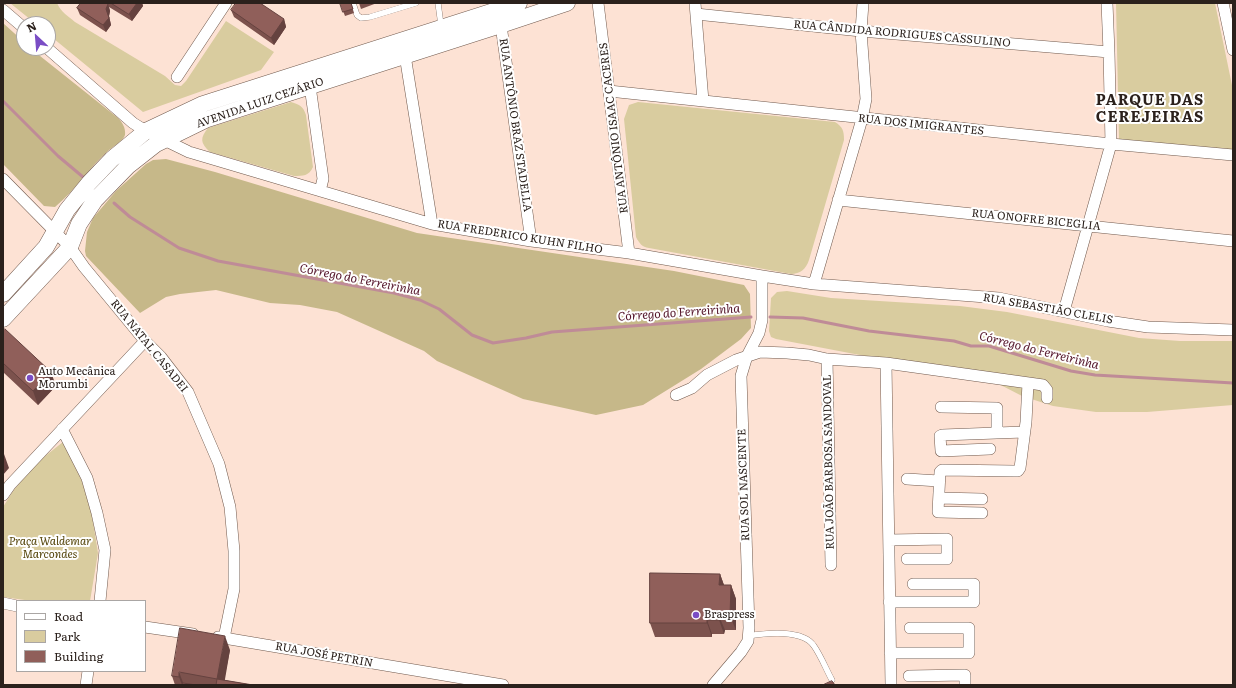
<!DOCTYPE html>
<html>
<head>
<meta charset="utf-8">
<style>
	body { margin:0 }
	#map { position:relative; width:1236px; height:688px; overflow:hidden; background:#fde2d4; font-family:Literata,serif }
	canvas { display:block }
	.frame { position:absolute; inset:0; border:4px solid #2b211c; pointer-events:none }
	.legend { position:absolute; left:16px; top:600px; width:130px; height:72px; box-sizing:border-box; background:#fff; border:1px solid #aaa6a4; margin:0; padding:5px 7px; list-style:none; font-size:12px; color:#2b211c }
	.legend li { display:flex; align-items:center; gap:8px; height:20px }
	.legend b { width:20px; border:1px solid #aaa6a4 }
	.north { position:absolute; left:16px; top:16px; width:40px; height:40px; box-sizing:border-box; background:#fff; border:1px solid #aaa6a4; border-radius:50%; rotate:334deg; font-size:11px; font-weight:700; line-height:16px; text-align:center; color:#2b211c }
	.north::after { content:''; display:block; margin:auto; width:14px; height:18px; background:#7a4dc5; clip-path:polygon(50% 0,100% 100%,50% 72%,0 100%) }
</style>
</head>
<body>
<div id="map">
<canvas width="1236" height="688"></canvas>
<div class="frame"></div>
<ul class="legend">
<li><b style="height:5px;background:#fff"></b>Road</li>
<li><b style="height:11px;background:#d9cc9f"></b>Park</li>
<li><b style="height:11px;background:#905f5a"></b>Building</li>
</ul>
<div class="north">N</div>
</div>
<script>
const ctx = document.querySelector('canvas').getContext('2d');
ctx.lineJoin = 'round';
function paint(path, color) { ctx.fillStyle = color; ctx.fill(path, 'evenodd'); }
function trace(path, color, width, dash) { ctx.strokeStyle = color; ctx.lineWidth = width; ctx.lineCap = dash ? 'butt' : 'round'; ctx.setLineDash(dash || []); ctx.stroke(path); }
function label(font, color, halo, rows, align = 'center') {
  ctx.font = font + ' Literata,serif'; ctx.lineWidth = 4; ctx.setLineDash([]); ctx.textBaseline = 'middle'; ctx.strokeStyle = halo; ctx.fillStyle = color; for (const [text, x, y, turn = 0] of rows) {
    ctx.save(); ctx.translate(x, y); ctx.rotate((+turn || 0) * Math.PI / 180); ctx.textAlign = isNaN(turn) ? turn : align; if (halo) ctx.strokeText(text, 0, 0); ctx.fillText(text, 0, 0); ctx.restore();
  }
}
paint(new Path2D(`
	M 10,3 L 57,3 C 61,12 68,16 75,22 L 165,76 L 175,85 L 181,86 L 186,81 L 226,21 L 274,52 L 261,70 L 143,112 L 48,34 L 48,24 L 36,24 Z
	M 1116,3 L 1215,3 L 1233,90 L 1233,150 L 1119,140 Z
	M 291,102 C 300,105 303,106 306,115 L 313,167 C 309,176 303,176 294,176 L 210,152 C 200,143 200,138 208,128 Z
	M 638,102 L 835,122 C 843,127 844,131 844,140 L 809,260 C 806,269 800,274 791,274 L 649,248 C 642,247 639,243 636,237 L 624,119 L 629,105 Z
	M 787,291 L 831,298 L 960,306 L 1007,312 L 1139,338 L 1180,341 L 1233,341 L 1233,405 L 1147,412 L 1096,412 L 1053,406 L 1022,396 L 991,380 L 776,339 L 771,337 L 769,331 L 771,298 L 777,292 Z
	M 63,442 L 82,481 L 92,515 L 98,553 L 90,601 L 32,601 L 3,597 L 3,507 L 13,491 L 35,464 Z`), '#d9cc9f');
paint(new Path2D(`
	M 3,23 L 24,42 L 24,48 L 30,48 L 118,118 C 122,122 126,128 125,135 C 123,141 114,146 109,150 C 89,167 76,190 55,207 L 44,206 L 3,164 Z
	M 166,159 L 215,172 L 417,233 L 674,271 L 744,285 L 750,294 L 751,328 L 741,339 L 701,369 L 643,405 L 596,415 L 523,399 L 437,361 L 424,351 L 337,312 L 300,305 L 270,303 L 216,290 L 180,294 L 166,297 L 140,313 L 86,256 L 85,251 L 87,232 L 93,218 L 116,191 L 146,164 L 153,160 Z`), '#c6b889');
trace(new Path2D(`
	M 3,101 L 58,156 L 83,177
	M 114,203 L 130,217 L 179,248 L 218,261 L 394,293 L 420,300 L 439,309 L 472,335 L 493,343 L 526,338 L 552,332 L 751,317
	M 770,317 L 803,318 L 869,331 L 954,341 L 971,346 L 989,346 L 1071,371 L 1095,375 L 1233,383`), '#bf8b97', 3);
const lane = new Path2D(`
	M 353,3 L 357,15 L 361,18 L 370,17 L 416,3
	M 438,3 L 441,25
	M 748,636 C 766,633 803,629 814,646 C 821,656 826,669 832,680`);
const street = new Path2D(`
	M 598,3 L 629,253
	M 695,3 L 703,101
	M 1223,3 L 1233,50
	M 3,10 L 24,28
	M 696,14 L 861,31 L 1109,52
	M 500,18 L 531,241
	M 47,48 L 133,123 L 146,131 L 189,152 L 432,224 L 531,241 L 629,253 L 762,276 L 814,284 L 999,298 L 1108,321 L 1148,327 L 1233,330
	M 404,49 L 432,224
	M 177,77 L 226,3
	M 309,79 L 323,179 L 320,191
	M 609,91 L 1111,144 L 1233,155
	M 3,179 L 70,247 L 84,267 L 145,341 L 161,357 L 188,392 L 219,464 L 230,507 L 234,551 L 234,589 L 224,638
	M 838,200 L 1233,241
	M 814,284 L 862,119 L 866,99 L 861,31 L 863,3
	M 1064,311 L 1111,144 L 1109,52 L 1107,3
	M 827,359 L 831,565
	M 886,363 L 891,685
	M 676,395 L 692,388 L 707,375 L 736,360 L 760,352 L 787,353 L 809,355 L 827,359 L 886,363 L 1043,385 L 1047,390 L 1047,398
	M 941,407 L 997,408 L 997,433
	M 62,429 L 87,478 L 97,513 L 105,550 L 100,601
	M 990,449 L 941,451 L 940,436 L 942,435 L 1024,432
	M 907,479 L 939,481
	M 3,495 L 10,485 L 145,341
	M 939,498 L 982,499
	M 982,513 L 938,512 L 940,472 L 942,470 L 1014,471 L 1018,471 L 1020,468 L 1026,422 L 1028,383
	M 889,540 L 947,539 L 947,559 L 907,559
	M 889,602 L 974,602 L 974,584 L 913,584
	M 3,603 L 17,606
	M 145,627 L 193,634
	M 218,637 L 503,685
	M 890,653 L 969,653 L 969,628 L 910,628
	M 909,676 L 965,675 L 965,685
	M 86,685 L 88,671
	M 713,685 L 741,652 L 748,641 L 749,628 L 741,376 L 747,356 L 759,333 L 762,320 L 762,276`);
const secondary = new Path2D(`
	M 3,294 L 46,247 L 67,210 L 89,183 L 112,159 L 146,131 L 203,104 L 519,3
	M 3,319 L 70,247 L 79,224 L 95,200 L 128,166 L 156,144 L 205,120 L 501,25 L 567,3`);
trace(lane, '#715a4e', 6);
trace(street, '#715a4e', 12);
trace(secondary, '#715a4e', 17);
trace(lane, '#fff', 5.5);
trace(street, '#fff', 11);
trace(secondary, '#fff', 16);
paint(new Path2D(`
	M 81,3 L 142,3 L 143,6 L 132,21 L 109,7 L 110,11 L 109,16 L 111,25 L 106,32 L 80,15 L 77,8 Z
	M 340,3 L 351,3 L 354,13 L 345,16 Z
	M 359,3 L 377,3 L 361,9 Z
	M 231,10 L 284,19 L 286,27 L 274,45 L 234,17 Z
	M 3,331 L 56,386 L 38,405 L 3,372 Z
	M 720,574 L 724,585 L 731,585 L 736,599 L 736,630 L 725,630 L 724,634 L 712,634 L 712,637 L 655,637 L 650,623 Z
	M 230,650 L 224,680 L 253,685 L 175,685 L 172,676 Z`), '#7c524d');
paint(new Path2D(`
	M 137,3 L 142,3 L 143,6 L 132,21 L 129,14 Z
	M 108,4 L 110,11 L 109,16 L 111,25 L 106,32 L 103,25 L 106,9 Z
	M 284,19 L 286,27 L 274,45 L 271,38 Z
	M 51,372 L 56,386 L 38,405 L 33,391 Z
	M 4,454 L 9,468 L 3,475 L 3,455 Z
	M 720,574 L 725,588 L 719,585 Z
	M 731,585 L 736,599 L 736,630 L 730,616 Z
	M 719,616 L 725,630 L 724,634 L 719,620 Z
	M 707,620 L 712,634 L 712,637 L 707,623 Z
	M 225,636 L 230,650 L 224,685 L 217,679 Z
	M 179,672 L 184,685 L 182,685 L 179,677 Z`), '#65423f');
const building = new Path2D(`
	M 81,3 L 106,3 L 108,4 L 106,9 L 109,18 L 103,25 L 77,8 Z
	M 111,3 L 137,3 L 129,14 Z
	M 236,3 L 260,3 L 284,19 L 271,38 L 231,10 Z
	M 340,3 L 351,3 L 353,9 L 343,12 Z
	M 5,329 L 51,372 L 33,391 L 3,363 L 3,331 Z
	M 650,573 L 720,574 L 719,585 L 731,585 L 730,616 L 719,616 L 719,620 L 707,620 L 707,623 L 650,623 Z
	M 180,628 L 225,636 L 217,679 L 253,685 L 216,685 L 217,679 L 179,672 L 179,677 L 172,676 Z
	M 832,681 L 835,685 L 823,685 Z
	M 183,683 L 196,685 L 183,685 Z`);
paint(building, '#905f5a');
trace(building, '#65423f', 1);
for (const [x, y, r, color] of [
	[30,378,4,"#7a4dc5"],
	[696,615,4,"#7a4dc5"]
]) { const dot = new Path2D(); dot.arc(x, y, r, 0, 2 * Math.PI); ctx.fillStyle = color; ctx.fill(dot); trace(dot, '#fff', 1.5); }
label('11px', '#2b211c', '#fff', [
	["RUA CÂNDIDA RODRIGUES CASSULINO",902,34,5],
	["AVENIDA LUIZ CEZÁRIO",260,103,-19],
	["RUA ANTÔNIO BRAZ STADELLA",515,125,82],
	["RUA DOS IMIGRANTES",921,125,6],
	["RUA ANTÔNIO ISAAC CACERES",614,128,-97],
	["RUA ONOFRE BICEGLIA",1036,220,6],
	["RUA FREDERICO KUHN FILHO",520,237,9],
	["RUA SEBASTIÃO CLELIS",1048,309,10],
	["RUA NATAL CASADEI",149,346,51],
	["RUA JOÃO BARBOSA SANDOVAL",829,462,-91],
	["RUA SOL NASCENTE",744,485,-92],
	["RUA JOSÉ PETRIN",324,655,10]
]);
label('11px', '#2b211c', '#fff', [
	["Auto Mecânica",38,372],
	["Morumbi",38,385],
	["Braspress",704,615]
], 'left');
label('italic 11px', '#57470d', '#fff', [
	["Praça Waldemar",50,542],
	["Marcondes",50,555]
]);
label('italic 12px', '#54152a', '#fff', [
	["Córrego do Ferreirinha",360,280,11],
	["Córrego do Ferreirinha",679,313,-4],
	["Córrego do Ferreirinha",1039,351,14]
]);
ctx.letterSpacing = '1px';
label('bold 15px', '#2b211c', '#fff', [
	["PARQUE DAS",1150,101],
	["CEREJEIRAS",1150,118]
]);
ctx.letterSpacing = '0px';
</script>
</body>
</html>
